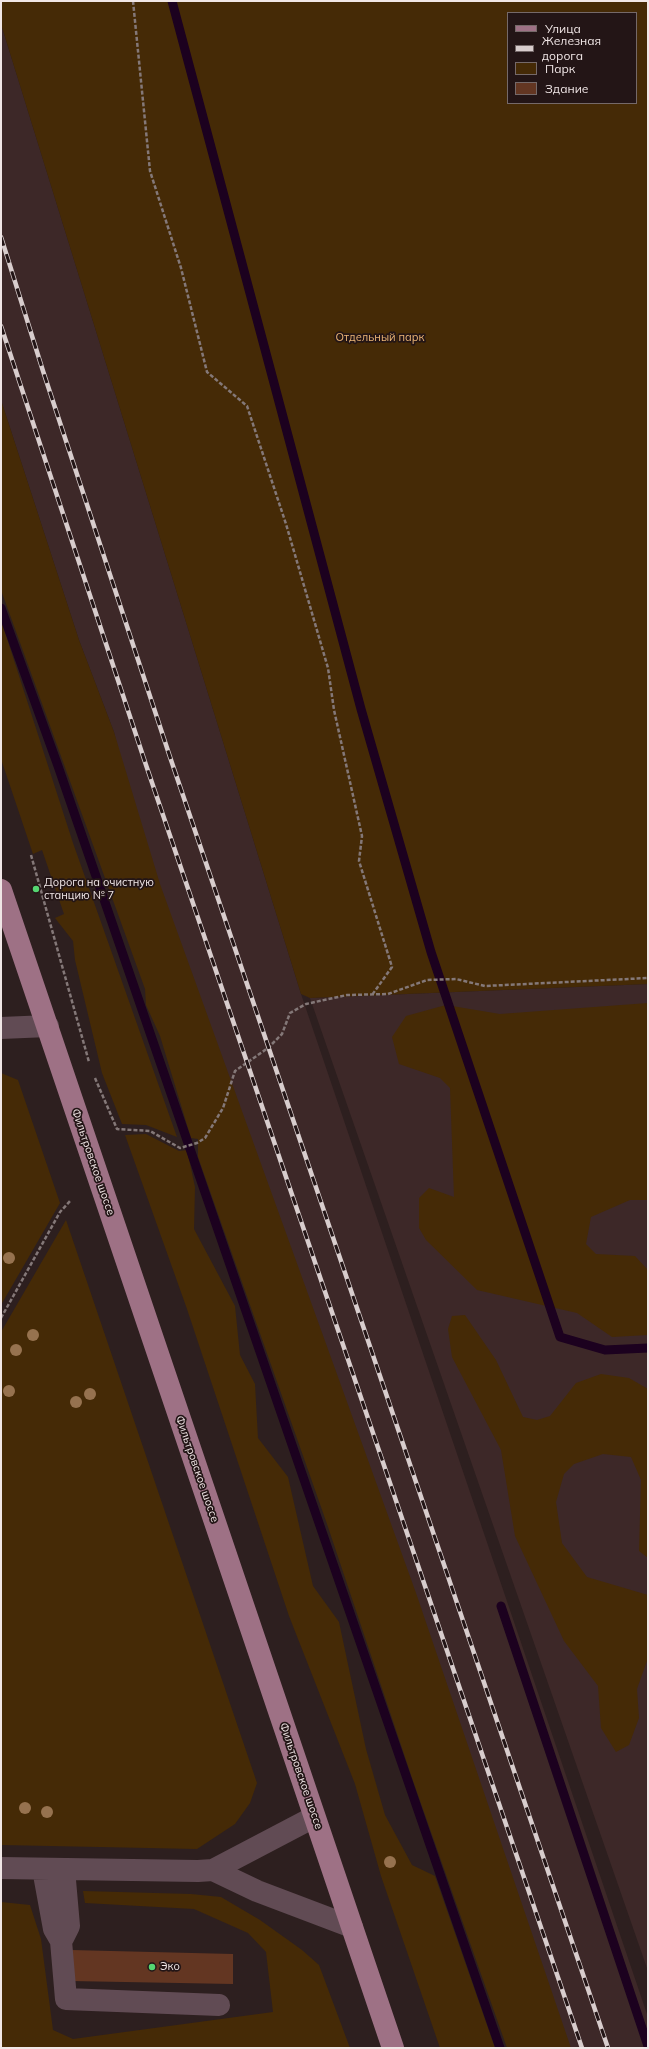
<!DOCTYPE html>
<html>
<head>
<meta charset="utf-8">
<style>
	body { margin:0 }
	#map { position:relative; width:649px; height:2049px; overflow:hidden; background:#2d1f1f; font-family:Mulish,sans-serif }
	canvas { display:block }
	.frame { position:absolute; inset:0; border:2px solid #f0e6e6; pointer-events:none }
	.legend { position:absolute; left:507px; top:12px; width:130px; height:92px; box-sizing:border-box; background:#231516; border:1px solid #756969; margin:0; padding:5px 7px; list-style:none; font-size:12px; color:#f0e6e6 }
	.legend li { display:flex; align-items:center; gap:8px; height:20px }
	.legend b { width:20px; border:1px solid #756969 }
</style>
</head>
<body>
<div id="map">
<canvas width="649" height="2049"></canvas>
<div class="frame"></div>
<ul class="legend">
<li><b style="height:5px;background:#9e7185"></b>Улица</li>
<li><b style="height:5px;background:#d8cdcd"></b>Железная дорога</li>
<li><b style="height:11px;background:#452a06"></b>Парк</li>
<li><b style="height:11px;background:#633622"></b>Здание</li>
</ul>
</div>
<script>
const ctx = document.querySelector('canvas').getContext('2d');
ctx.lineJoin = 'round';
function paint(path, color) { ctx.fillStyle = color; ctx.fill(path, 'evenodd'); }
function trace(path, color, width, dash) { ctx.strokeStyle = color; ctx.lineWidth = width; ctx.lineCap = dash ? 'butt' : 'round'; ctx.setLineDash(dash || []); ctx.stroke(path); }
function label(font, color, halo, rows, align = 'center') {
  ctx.font = font + ' Mulish,sans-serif'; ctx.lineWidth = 3.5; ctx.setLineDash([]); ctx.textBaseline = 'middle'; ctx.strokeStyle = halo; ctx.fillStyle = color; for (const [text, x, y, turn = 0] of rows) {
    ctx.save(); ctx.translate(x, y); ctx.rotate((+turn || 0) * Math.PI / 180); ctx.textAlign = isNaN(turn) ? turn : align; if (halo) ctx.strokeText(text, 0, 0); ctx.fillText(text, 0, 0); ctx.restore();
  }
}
paint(new Path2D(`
	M 1,24 L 301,994 L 648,2017 L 648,2048 L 526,2048 L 206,1121 L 114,732 L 79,640 L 1,400 Z
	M 648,984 L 648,1971 L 310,998 Z`), '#3d2828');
paint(new Path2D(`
	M 1,1 L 648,1 L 648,984 L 310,998 L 301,994 L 1,24 ZM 508,13 L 636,13 L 636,103 L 508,103 Z
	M 1,400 L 79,640 L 114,732 L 160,884 L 416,1593 L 571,2048 L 507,2048 L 412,1778 L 327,1524 L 198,1157 L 198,1139 L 191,1138 L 160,1036 L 146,1005 L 145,989 L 1,590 Z
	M 1,620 L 73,843 L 177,1137 L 146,1125 L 122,1124 L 102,1073 L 75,960 L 73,941 L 55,918 L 64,914 L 42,850 L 33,854 L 1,759 Z
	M 648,1003 L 648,1200 L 630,1200 L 591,1217 L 586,1244 L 596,1254 L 635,1256 L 648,1270 L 648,1335 L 612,1337 L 577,1313 L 477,1290 L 426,1240 L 419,1228 L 419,1198 L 429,1188 L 454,1197 L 450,1088 L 440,1078 L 399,1064 L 392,1037 L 406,1016 L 446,1005 L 500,1014 Z
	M 1,1073 L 18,1080 L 60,1203 L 1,1305 Z
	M 146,1134 L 179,1151 L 187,1150 L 195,1187 L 194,1229 L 235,1306 L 240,1355 L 255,1384 L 258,1438 L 288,1477 L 313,1586 L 339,1622 L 366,1749 L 385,1815 L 412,1865 L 435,1876 L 495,2048 L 440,2048 L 381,1876 L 355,1784 L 289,1616 L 187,1309 L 125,1135 Z
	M 66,1220 L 257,1783 L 250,1803 L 235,1824 L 197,1849 L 1,1845 L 1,1332 Z
	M 465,1315 L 496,1360 L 523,1417 L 537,1420 L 550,1416 L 576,1383 L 601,1374 L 629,1378 L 648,1389 L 648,1558 L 639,1551 L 641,1480 L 631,1457 L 603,1454 L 574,1464 L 564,1474 L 556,1502 L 562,1543 L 587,1577 L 648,1595 L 648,1658 L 637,1689 L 639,1718 L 629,1745 L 616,1752 L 601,1728 L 598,1686 L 564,1641 L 515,1536 L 501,1450 L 452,1357 L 448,1329 L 452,1316 Z
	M 83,1891 L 191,1894 L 221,1897 L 260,1920 L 302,1950 L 319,1965 L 350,2048 L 1,2048 L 1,1902 L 30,1905 L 41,1939 L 53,2030 L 73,2039 L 273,2012 L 266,1952 L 248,1933 L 194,1909 L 85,1903 Z`), '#452a06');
trace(new Path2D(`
	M 172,1 L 361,709 L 431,952 L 560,1337 L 605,1350 L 648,1348
	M 1,608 L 58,766 L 500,2048
	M 501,1606 L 648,2046`), '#1c011f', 9);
paint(new Path2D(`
	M 71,1950 L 233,1954 L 233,1984 L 70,1981 Z`), '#633622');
trace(new Path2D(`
	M 133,1 L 150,171 L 181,268 L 207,372 L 247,406 L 286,524 L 328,668 L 334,710 L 362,836 L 359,861 L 392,967 L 372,995
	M 31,855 L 89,1062
	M 95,1078 L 117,1129 L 150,1131 L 180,1148 L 197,1143 L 205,1138 L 223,1108 L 235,1071 L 268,1048 L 282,1034 L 290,1013 L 306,1004 L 347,995 L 388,994 L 427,980 L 456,979 L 485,986 L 648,978
	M 1,1318 L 60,1212 L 71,1200`), '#847878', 2.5, [4, 2]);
trace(new Path2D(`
	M 1,1028 L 48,1026
	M 1,1868 L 198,1871 L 213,1870 L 314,1817
	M 43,1869 L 54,1929 L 61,1941 L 66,1999 L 219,2005
	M 213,1870 L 257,1891 L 352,1927
	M 63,1938 L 69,1926 L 64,1869`), '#614b54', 22);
trace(new Path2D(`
	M 1,890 L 393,2048`), '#9e7185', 22);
const rail = new Path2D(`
	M 1,237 L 43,371 L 170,757 L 608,2048
	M 1,326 L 146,765 L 582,2048`);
trace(rail, '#d8cdcd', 4.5);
trace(rail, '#231516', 3, [9]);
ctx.fillStyle = '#96724f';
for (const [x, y] of [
	[9,1258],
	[33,1335],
	[16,1350],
	[9,1391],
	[90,1394],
	[76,1402],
	[25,1808],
	[47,1812],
	[390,1862]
]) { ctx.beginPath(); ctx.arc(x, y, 6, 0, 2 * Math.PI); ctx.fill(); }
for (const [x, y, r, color] of [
	[36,889,4,"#55d671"],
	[152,1967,4,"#55d671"]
]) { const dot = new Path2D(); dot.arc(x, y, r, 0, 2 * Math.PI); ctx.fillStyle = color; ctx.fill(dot); trace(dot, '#231516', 1.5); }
label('11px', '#ecb576', '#231516', [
	["Отдельный парк",380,338]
]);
label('11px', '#f0e6e6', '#231516', [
	["Дорога на очистную",44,883],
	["станцию № 7",44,896],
	["Эко",160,1967]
], 'left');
label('11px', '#f0e6e6', '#231516', [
	["Фильтровское шоссе",93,1162,71],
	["Фильтровское шоссе",197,1469,71],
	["Фильтровское шоссе",301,1776,71]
]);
</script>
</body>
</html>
